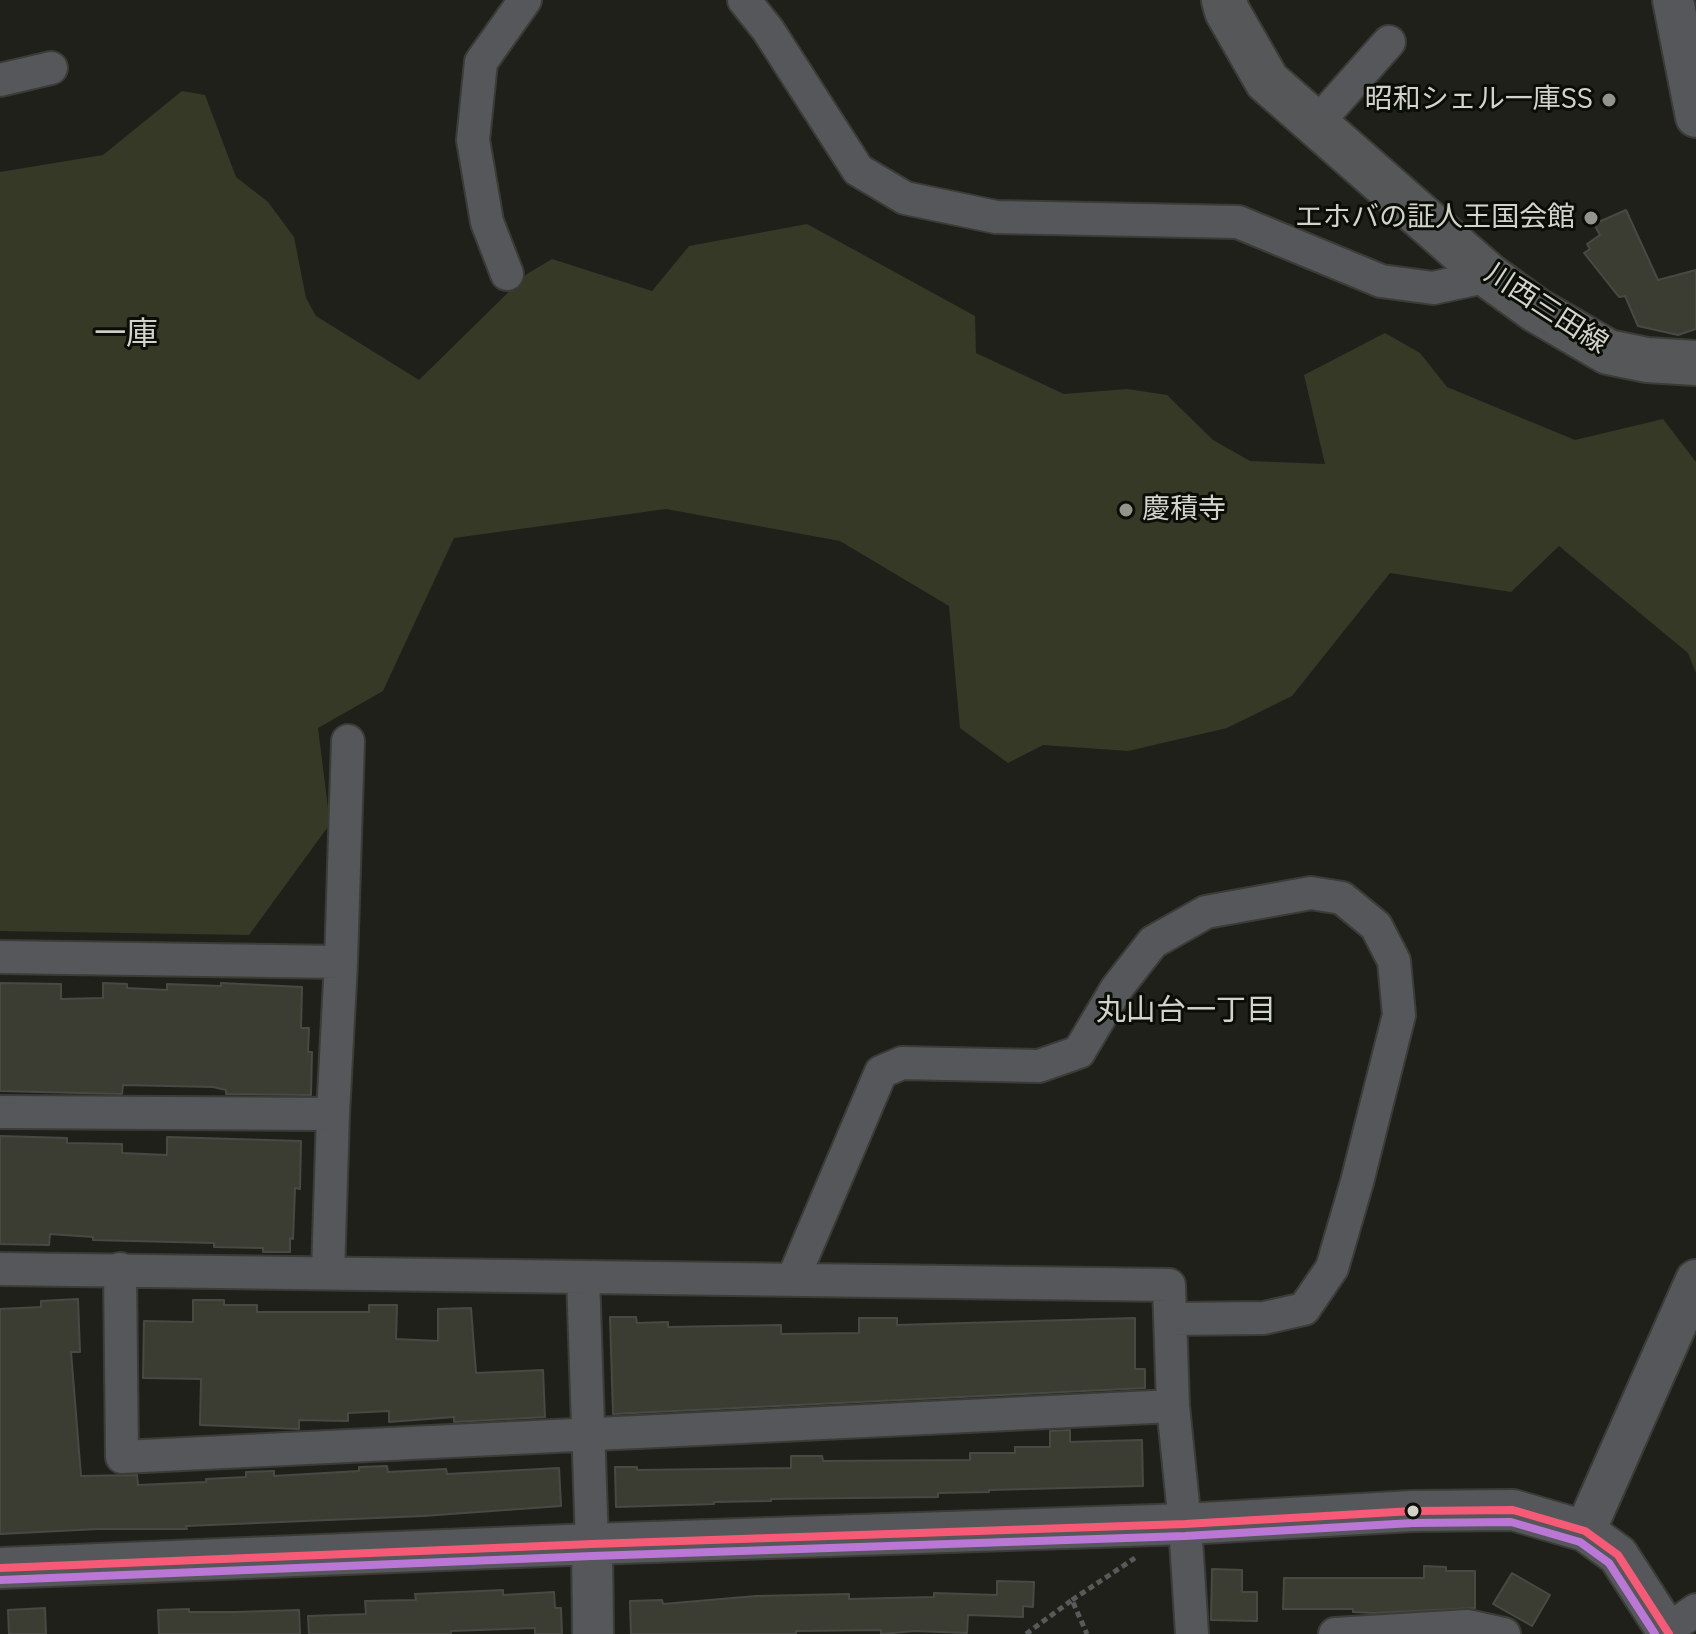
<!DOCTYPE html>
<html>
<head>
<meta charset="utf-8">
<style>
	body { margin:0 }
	canvas { display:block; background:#1f201a }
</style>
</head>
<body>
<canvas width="1696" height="1634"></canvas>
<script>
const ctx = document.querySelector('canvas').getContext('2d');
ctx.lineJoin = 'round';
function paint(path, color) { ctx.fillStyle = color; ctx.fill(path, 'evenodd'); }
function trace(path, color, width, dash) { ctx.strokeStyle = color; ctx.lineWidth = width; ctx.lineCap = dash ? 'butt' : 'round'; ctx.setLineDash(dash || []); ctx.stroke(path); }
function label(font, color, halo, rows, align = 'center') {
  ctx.font = font + ' "IBM Plex Sans","Noto Sans JP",sans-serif'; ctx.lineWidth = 6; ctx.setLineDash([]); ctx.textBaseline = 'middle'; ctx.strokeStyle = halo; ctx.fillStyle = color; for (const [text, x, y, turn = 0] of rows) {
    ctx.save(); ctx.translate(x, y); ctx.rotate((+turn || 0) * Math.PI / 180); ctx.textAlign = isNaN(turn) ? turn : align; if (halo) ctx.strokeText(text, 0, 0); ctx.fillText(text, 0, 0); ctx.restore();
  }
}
paint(new Path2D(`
	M 182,91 L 205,95 L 236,177 L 268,202 L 294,237 L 306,298 L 316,316 L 419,380 L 527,274 L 552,259 L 652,291 L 689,246 L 807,224 L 975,316 L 976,353 L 1064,394 L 1127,389 L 1167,395 L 1213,440 L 1250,461 L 1325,464 L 1304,375 L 1385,333 L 1420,353 L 1447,387 L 1575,440 L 1663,419 L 1696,462 L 1696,673 L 1688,653 L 1559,546 L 1511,592 L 1390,573 L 1292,696 L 1227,728 L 1128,751 L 1043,745 L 1008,763 L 960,728 L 949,606 L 840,541 L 666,509 L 454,538 L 383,691 L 318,728 L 330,824 L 249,935 L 0,931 L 0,172 L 103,155 Z`), '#353925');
const building = new Path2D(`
	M 1626,210 L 1658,280 L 1696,270 L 1696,329 L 1678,335 L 1638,326 L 1625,296 L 1619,297 L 1584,253 L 1590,249 L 1587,244 L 1600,235 L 1594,224 Z
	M 0,983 L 61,984 L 61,999 L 103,998 L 103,983 L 127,984 L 127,988 L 167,990 L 167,984 L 221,986 L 221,983 L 302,987 L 301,1028 L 309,1028 L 308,1052 L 312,1052 L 311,1095 L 226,1094 L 226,1090 L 213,1087 L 123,1085 L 122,1094 L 0,1091 Z
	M 0,1136 L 67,1138 L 67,1143 L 122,1144 L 122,1153 L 167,1155 L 167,1137 L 301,1141 L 300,1189 L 295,1188 L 293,1239 L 290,1238 L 290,1252 L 263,1252 L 263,1248 L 214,1247 L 214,1243 L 93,1240 L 93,1237 L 50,1234 L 49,1245 L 0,1244 Z
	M 78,1299 L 80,1352 L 71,1352 L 81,1476 L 137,1475 L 138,1485 L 206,1482 L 206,1479 L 246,1477 L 246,1472 L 274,1471 L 274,1476 L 359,1471 L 359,1467 L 387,1466 L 388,1472 L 446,1469 L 447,1474 L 559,1468 L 561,1506 L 423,1516 L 186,1526 L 187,1529 L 98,1529 L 0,1534 L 0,1309 L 41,1307 L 41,1301 Z
	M 193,1300 L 224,1300 L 224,1305 L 257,1305 L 257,1312 L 369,1312 L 369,1305 L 397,1305 L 396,1339 L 438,1341 L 438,1309 L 471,1308 L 476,1373 L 543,1370 L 545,1417 L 454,1422 L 454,1417 L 389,1422 L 389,1411 L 348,1413 L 348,1421 L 299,1420 L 299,1429 L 200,1425 L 201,1379 L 143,1378 L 144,1321 L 193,1322 Z
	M 610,1317 L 636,1317 L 637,1323 L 668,1322 L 668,1327 L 781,1325 L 781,1334 L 859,1333 L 859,1318 L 897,1318 L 897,1325 L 1135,1318 L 1135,1369 L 1145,1369 L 1145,1388 L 613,1414 Z
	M 1070,1430 L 1070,1442 L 1142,1440 L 1143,1486 L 989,1490 L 989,1492 L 938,1493 L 938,1497 L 771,1499 L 771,1501 L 714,1502 L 714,1504 L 616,1507 L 615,1467 L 637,1467 L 637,1470 L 791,1468 L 791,1456 L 822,1456 L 823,1461 L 970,1460 L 970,1453 L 1015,1453 L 1015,1447 L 1050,1447 L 1050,1431 Z
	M 1424,1566 L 1446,1567 L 1446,1571 L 1475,1571 L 1475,1608 L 1374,1613 L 1353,1612 L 1353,1609 L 1283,1609 L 1284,1578 L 1424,1578 Z
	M 1212,1569 L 1242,1570 L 1242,1592 L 1257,1592 L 1257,1621 L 1211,1620 Z
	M 1512,1573 L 1550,1595 L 1532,1626 L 1493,1604 Z
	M 997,1581 L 1034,1582 L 1033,1607 L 1023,1606 L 1023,1617 L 968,1615 L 967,1633 L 915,1631 L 881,1634 L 881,1630 L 796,1631 L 796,1634 L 631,1634 L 630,1601 L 662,1600 L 663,1604 L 756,1596 L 849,1594 L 849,1599 L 934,1597 L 934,1593 L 997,1595 Z
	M 503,1590 L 503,1595 L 554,1592 L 555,1608 L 561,1608 L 562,1634 L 535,1634 L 535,1628 L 451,1631 L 451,1634 L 309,1634 L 308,1616 L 366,1614 L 365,1601 L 416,1600 L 415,1594 Z
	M 45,1608 L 46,1634 L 9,1634 L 8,1610 Z
	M 189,1609 L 189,1612 L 235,1612 L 299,1610 L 300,1634 L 159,1634 L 158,1610 Z`);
paint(building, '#3b3d32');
trace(building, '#484943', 2);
const minor = new Path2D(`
	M 744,0 L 768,30 L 858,170 L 905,198 L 996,217 L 1238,222 L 1381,281 L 1433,288 L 1489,276
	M 0,80 L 51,68
	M 1316,124 L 1389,42
	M 507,274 L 487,222 L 473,140 L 481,62 L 525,0
	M 0,957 L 341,962
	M 0,1112 L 333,1114 L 341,962 L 348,741
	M 0,1269 L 1169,1285 L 1173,1406 L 1185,1524 L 1192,1634
	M 120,1269 L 122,1457 L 1173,1406
	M 328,1273 L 333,1114
	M 583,1277 L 592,1544
	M 793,1279 L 881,1072 L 902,1063 L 1039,1066 L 1079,1052 L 1117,988 L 1153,942 L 1206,912 L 1311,893 L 1342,898 L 1376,926 L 1394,961 L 1399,1015 L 1357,1182 L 1332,1268 L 1304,1309 L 1264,1318 L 1170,1319
	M 1667,1630 L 1696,1610
	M 1335,1634 L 1468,1626 L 1504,1634`);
const tertiary = new Path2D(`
	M 1673,0 L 1696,117
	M 1585,1531 L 1696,1280
	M 592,1544 L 593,1634
	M 0,1568 L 592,1544 L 1185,1524 L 1413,1511 L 1513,1510 L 1585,1531 L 1618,1555 L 1669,1634`);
const primary = new Path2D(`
	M 1224,0 L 1227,11 L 1267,81 L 1489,276 L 1536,310 L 1608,352 L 1647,360 L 1696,363`);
trace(minor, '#3b3c37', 36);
trace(tertiary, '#3b3c37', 44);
trace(primary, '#3b3c37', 48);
trace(new Path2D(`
	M 1072,1600 L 1135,1558
	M 1026,1634 L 1072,1600 L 1087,1634`), '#585959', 5, [6, 4]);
trace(minor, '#55575a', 32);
trace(tertiary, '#55575a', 40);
trace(primary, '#555759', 44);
trace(new Path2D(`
	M 0,1568 L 592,1544 L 1185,1524 L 1413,1511 L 1513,1510 L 1585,1531 L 1618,1555 L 1669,1634`), '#f75a77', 8);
trace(new Path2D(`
	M 0,1580 L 592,1556 L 1185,1536 L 1413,1523 L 1511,1522 L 1580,1542 L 1609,1563 L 1655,1634`), '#ba77d6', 8);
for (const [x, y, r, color] of [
	[1609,100,8,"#93958d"],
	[1591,218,8,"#93958d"],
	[1126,510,8,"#93958d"],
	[1413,1511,7,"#d2d4cb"]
]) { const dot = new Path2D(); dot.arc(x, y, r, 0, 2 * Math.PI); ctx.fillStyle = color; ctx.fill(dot); trace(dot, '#0b0d07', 3); }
label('28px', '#d2d4cb', '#0b0d07', [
	["昭和シェル一庫SS",1593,100],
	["エホバの証人王国会館",1575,218],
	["慶積寺",1142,510,"left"]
], 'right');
label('28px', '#d2d4cb', '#0b0d07', [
	["川西三田線",1546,309,33]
]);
label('30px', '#d2d4cb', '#0b0d07', [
	["丸山台一丁目",1186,1011]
]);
label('32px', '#d2d4cb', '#0b0d07', [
	["一庫",126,335]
]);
</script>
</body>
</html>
